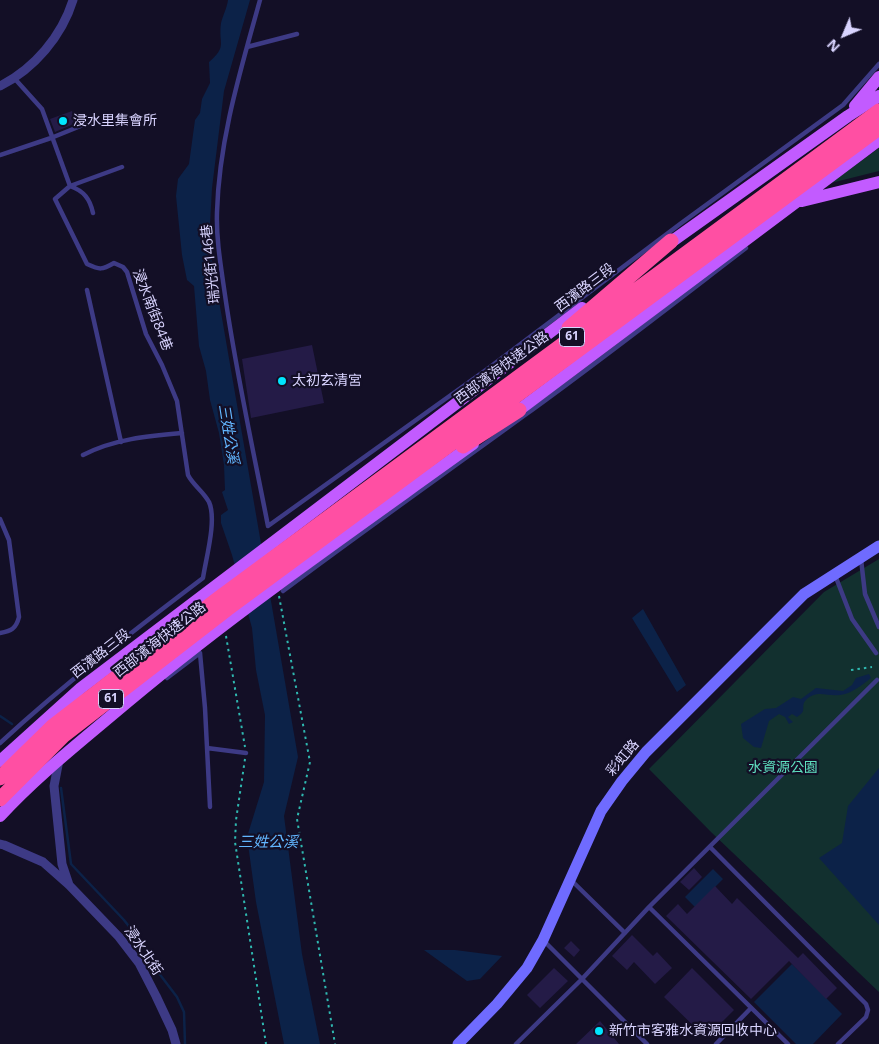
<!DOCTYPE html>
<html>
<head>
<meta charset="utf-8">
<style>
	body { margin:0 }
	#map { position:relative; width:879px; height:1044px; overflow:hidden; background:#130f26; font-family:"Open Sans",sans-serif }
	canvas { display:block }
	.north { position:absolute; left:819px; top:10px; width:50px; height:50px; -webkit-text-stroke:4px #130f26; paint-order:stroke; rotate:225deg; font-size:14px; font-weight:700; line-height:20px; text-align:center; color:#d9d4ff }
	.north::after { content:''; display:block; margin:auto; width:18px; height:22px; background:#d9d4ff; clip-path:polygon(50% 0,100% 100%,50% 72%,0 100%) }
</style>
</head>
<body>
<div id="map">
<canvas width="879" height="1044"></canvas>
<div class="north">N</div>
</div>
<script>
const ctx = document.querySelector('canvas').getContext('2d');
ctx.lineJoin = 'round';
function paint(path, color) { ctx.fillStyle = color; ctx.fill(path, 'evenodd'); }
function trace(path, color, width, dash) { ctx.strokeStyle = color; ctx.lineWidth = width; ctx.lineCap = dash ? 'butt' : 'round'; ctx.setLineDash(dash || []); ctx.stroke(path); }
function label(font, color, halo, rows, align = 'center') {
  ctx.font = font + ' "Open Sans","Noto Sans TC",sans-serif'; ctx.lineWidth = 4.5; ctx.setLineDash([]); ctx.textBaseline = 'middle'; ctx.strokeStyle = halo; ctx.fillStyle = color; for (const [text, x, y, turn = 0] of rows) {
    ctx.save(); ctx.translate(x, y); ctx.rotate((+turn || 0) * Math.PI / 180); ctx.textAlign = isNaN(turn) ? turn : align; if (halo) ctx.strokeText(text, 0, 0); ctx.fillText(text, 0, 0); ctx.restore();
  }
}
paint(new Path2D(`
	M 879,148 L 879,171 L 831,183 Z
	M 879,559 L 879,992 L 711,832 L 649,769 L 824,592 Z`), '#12302f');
paint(new Path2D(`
	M 228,0 L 250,0 L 224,91 L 212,188 L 209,243 L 298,757 L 284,816 L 302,954 L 320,1044 L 284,1044 L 256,902 L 247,837 L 264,782 L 265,715 L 256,670 L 252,628 L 232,555 L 221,523 L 221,515 L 228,510 L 222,492 L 225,490 L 224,465 L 219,433 L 210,400 L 206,371 L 199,346 L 194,286 L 187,280 L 182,255 L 176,196 L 178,179 L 189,164 L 195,120 L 200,113 L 202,99 L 210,83 L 209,62 C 228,46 218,44 221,23 C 223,15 227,8 228,0 Z
	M 643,609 L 686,685 L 677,692 L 632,618 Z
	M 869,674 L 871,678 C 862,685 851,694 840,695 C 827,697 817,689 806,700 C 802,704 804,707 803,711 C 802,714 799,715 797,717 L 792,714 L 788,717 L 793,722 L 789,724 L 785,717 L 779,714 L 769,721 L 761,748 L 754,747 L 743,738 L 741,724 L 765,709 L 776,708 L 793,697 L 801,699 L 816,688 L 843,691 L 852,685 L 856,678 Z
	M 879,768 L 879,925 L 819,858 L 842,843 L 848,806 Z
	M 713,869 L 723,879 L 695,907 L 685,897 Z
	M 424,950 L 455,950 L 502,956 L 480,979 L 467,981 Z
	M 792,964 L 842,1014 L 813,1044 L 796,1044 L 754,1002 Z`), '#0c2248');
trace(new Path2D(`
	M 0,716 L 12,724
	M 61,788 L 71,864 L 124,920 L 141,942 L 158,972 L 177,997 L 184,1012 L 185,1044`), '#0c2248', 2.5);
paint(new Path2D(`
	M 72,111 L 76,123 L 55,132 L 50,119 Z
	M 312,345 L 324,403 L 251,418 L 242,359 Z
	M 694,868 L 702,877 L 689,890 L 680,882 Z
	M 715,886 L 732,904 L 737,898 L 798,958 L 803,953 L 837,988 L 826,999 L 789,961 L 751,999 L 666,916 L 678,904 L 687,914 Z
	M 632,935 L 653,956 L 657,952 L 672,968 L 655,984 L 634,962 L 627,970 L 612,956 Z
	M 571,941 L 580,950 L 574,957 L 564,948 Z
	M 554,968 L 568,981 L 540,1008 L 527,995 Z
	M 692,968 L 734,1010 L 706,1038 L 664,997 Z
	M 600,1021 L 619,1044 L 576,1044 Z`), '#241b47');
trace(new Path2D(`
	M 279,596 L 310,762 L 297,819 L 335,1044
	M 226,636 L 245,747
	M 851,670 L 872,667
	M 245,759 L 236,820 L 235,842 L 266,1044`), '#2fb8b0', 2, [2.5, 4]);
trace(new Path2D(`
	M 260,0 C 241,69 219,139 217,212 C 216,239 221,267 225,295 C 236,372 253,449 268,526 L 490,367 L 680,224 L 843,105 L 879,64
	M 247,47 L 297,34
	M 0,155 L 51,138 L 88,123
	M 70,186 L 122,167
	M 70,186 C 84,191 90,199 93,213
	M 87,290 L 121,442
	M 83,455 C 114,439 148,436 182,433
	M 0,519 L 9,540 L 19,617 C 16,629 11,631 0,633
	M 861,559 L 865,594 L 879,627
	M 835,575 L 852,619 L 876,653
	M 283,591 C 363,531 444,474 525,415 C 600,361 673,304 746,248
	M 200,653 L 205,708 L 210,807
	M 167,678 L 200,653
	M 0,743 C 64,684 133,631 203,578 C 206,558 217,520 209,502 C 203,491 193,485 188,475 L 177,401 L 162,365 L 146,334 L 127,272 L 123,267 L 114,263 C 102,270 100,270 87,264 L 55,199 L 70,186 L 42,109 L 15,79
	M 207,748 L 246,753
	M 710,847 L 866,1004 L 868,1010 L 866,1017 L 838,1044
	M 571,880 L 625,933
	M 649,907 L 788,1044
	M 544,941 L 647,1044
	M 516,1044 L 582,979 L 649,907 L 877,680
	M 716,1044 L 751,1008`), '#3d3a85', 4.5);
trace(new Path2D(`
	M 0,86 C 34,69 62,36 73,0
	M 59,760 L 54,786 L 62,864 L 69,885
	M 0,844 L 4,845 L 43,862 L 69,885 L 119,937 L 139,963 L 156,996 L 172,1030 L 176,1044`), '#3d3a85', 9);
trace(new Path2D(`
	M 458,1044 L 497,1004 L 527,968 L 543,940 L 601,811 L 622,781 L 646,752 L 804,594 L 879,546`), '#6f6bff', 11);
trace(new Path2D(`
	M 855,106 L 879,77
	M 802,201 L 879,182
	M 664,247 L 848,116 L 879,96
	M 511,416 L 879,140
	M 0,761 L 81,688 L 582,308
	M 0,816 C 34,779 74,747 112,715 C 227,617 351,532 473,444`), '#c25bff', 12);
trace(new Path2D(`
	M 569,328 L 671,241
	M 463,446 L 519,410
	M 0,778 L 52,727 L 218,599 L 879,111
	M 0,799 L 64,735 L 227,609 L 879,128`), '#ff4fa3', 15);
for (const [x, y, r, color] of [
	[63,121,5,"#00e5ff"],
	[282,381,5,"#00e5ff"],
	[599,1031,5,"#00e5ff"]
]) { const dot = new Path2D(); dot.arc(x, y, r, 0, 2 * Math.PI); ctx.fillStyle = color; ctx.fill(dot); trace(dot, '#130f26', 2); }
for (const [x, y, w] of [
	[572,337,25],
	[111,699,25]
]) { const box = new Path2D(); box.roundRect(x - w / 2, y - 9.5, w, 19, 4); ctx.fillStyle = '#130f26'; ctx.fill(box); trace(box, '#d9d4ff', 1); }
label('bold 12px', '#d9d4ff', null, [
	["61",572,337],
	["61",111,699]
]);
label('14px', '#d9d4ff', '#130f26', [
	["浸水里集會所",73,121],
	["太初玄清宮",292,381],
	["新竹市客雅水資源回收中心",609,1031]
], 'left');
label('14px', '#d9d4ff', '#130f26', [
	["瑞光街146巷",211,264,-96],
	["西濱路三段",585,288,-37],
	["浸水南街84巷",152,310,69],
	["西部濱海快速公路",502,368,-36],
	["西部濱海快速公路",160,640,-38],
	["西濱路三段",101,654,-38],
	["彩虹路",623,758,-50],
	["浸水北街",143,951,56]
]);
label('14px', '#5fe0c0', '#130f26', [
	["水資源公園",783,768]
]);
label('italic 15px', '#62b6ff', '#130f26', [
	["三姓公溪",228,434,81],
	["三姓公溪",268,843]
]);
</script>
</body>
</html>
